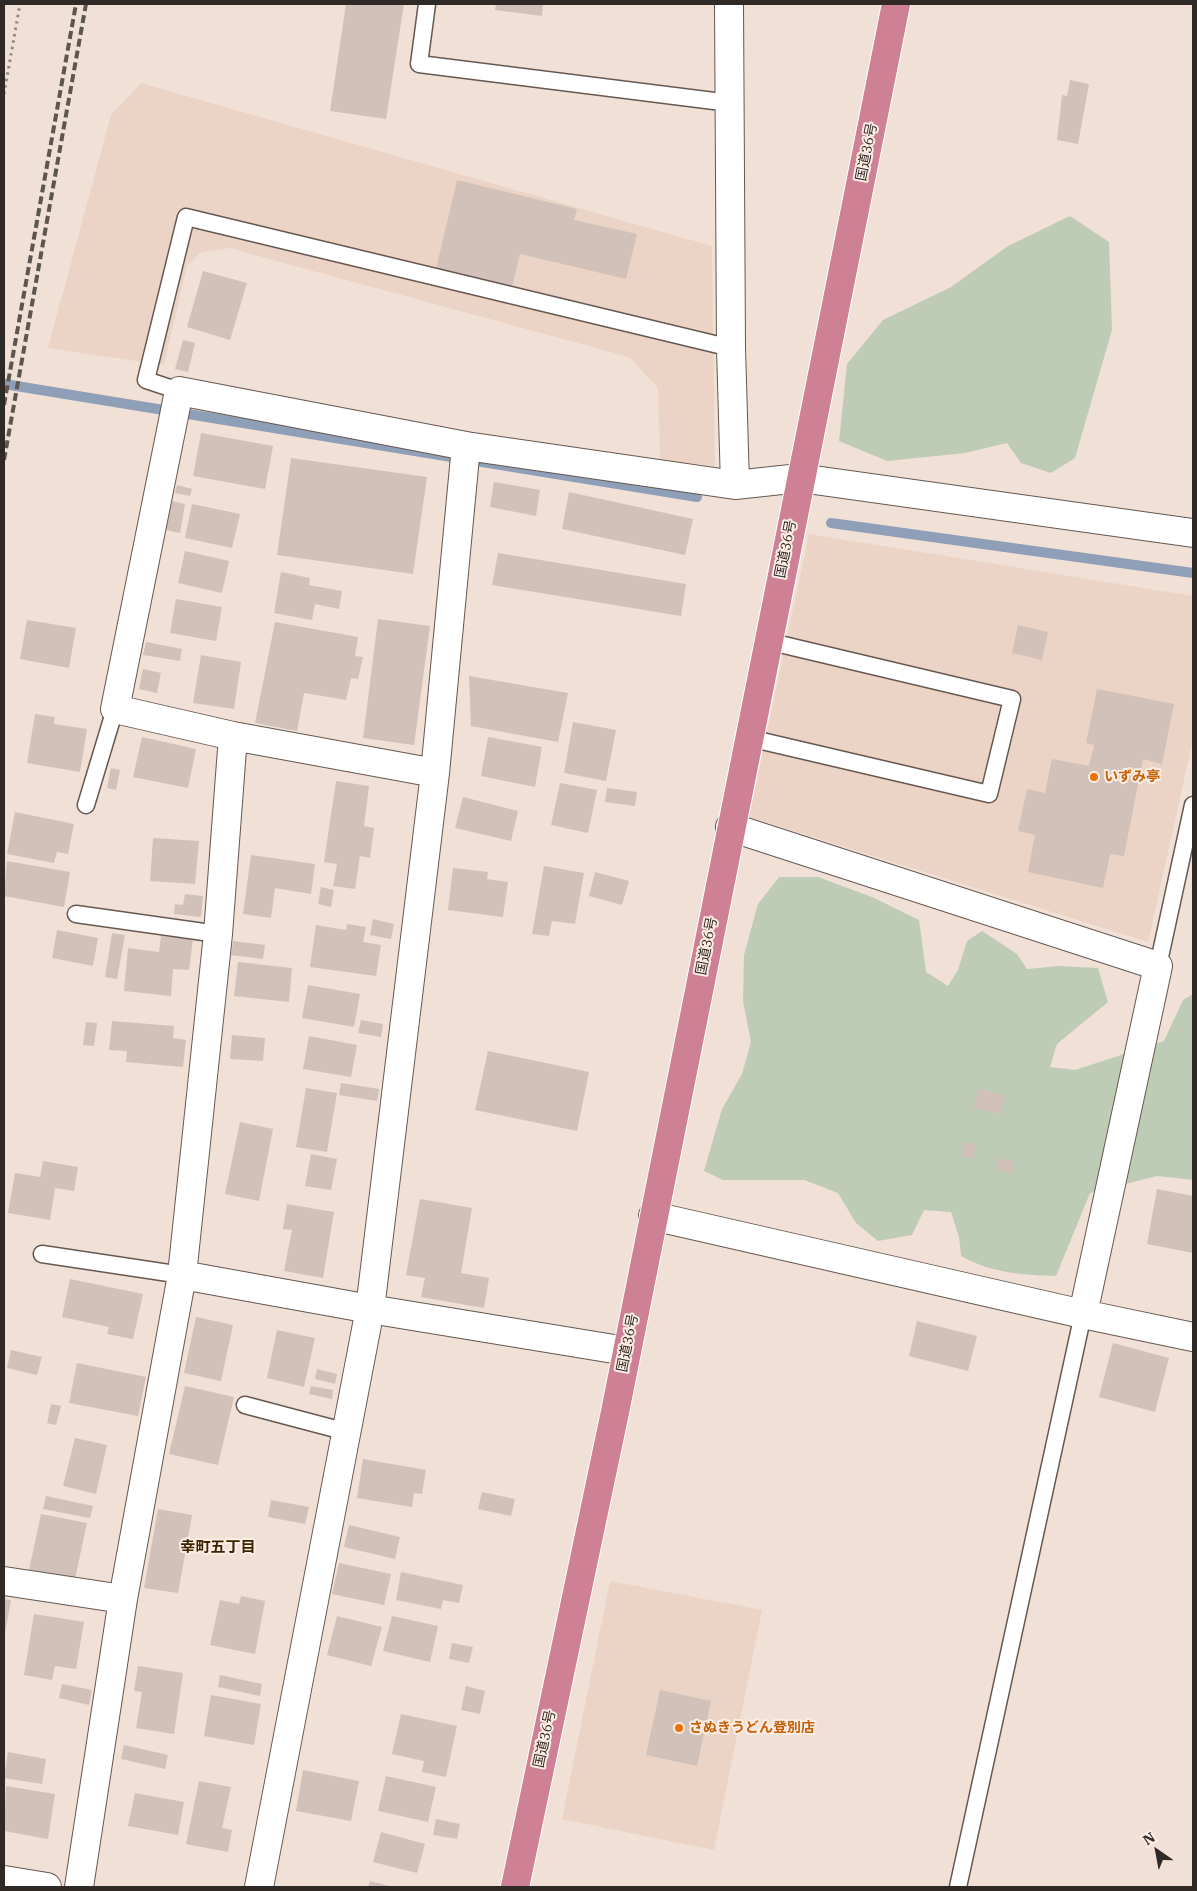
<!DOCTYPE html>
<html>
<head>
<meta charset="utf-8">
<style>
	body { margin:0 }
	#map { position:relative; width:1197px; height:1891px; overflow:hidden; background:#f0e0d6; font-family:"IBM Plex Serif",serif }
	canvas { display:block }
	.frame { position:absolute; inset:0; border:5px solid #302a27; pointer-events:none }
	.north { position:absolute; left:1132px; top:1826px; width:50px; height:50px; -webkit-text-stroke:4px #feede4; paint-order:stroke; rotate:327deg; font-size:14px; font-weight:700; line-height:20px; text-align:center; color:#302a27 }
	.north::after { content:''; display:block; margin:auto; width:18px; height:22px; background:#302a27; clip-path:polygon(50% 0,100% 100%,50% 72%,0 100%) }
</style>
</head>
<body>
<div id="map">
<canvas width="1197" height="1891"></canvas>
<div class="frame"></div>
<div class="north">N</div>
</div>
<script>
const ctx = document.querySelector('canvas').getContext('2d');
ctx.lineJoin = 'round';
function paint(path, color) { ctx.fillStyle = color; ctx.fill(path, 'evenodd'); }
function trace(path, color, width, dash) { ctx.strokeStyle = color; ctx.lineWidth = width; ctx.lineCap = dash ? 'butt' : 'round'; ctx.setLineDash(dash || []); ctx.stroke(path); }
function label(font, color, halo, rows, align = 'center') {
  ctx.font = font + ' "IBM Plex Serif","Noto Sans JP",serif'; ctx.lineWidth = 4; ctx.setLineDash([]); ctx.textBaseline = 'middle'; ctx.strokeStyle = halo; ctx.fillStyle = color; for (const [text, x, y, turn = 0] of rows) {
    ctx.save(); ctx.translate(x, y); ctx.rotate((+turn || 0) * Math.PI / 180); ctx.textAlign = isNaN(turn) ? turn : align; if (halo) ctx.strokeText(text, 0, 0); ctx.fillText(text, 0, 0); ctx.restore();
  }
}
paint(new Path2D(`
	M 141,83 L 712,246 L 715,466 L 660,460 L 658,388 L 629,357 L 229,248 L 201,252 L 187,266 L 164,365 L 48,348 L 111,115 Z
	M 809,534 L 1193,596 L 1193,739 L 1148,942 L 749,817 Z
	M 610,1581 L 762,1610 L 714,1850 L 562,1819 Z`), '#ebd4c6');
paint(new Path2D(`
	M 1070,216 L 1109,242 L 1112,330 L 1075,458 L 1051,473 L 1021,463 L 1007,443 L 965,453 L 887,461 L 839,441 L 847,364 L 883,320 L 951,287 L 1008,246 Z
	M 779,877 L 818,877 L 872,897 L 919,920 L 926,972 L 948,986 L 958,970 L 967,941 L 982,931 L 1017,954 L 1027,969 L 1059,966 L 1098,968 L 1108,1002 L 1057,1044 L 1050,1067 L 1075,1070 L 1164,1041 L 1183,1000 L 1193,994 L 1193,1180 L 1157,1176 L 1090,1193 L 1056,1276 C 1022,1275 991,1273 961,1256 L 959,1237 L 951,1212 L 924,1210 L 912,1235 L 878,1241 L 856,1223 L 838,1193 L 804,1180 L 723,1180 L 704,1171 L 722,1109 L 742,1074 L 751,1042 L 743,1001 L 744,955 L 758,904 Z`), '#bfccb5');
trace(new Path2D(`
	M 4,384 L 697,497
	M 831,523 L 1193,573`), '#8e9fb7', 10);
paint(new Path2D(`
	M 346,4 L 404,4 L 386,119 L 330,111 Z
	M 496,4 L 543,4 L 542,16 L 495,10 Z
	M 1070,80 L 1089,84 L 1078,144 L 1057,140 L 1062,95 L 1067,96 Z
	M 457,180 L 577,209 L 574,220 L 637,234 L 626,279 L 520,254 L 512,287 L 436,269 Z
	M 203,271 L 247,283 L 230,340 L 187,327 Z
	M 183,340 L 195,343 L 188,372 L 175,369 Z
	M 201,433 L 273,446 L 265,489 L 193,476 Z
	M 291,458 L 427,477 L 413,574 L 277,555 Z
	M 494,482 L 540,490 L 536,516 L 490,507 Z
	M 177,485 L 192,489 L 190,496 L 175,493 Z
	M 569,492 L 693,519 L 685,555 L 562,529 Z
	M 172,501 L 185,504 L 180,533 L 166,530 Z
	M 192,504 L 240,514 L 232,548 L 185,538 Z
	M 185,551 L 229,561 L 222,593 L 178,583 Z
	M 498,553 L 686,584 L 681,616 L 492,585 Z
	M 281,572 L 310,578 L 309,585 L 342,591 L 339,609 L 315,604 L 312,620 L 274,613 Z
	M 176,599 L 222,607 L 216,641 L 170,633 Z
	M 378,619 L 430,626 L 414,745 L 363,738 Z
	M 27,620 L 76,628 L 69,668 L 20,659 Z
	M 275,622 L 358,637 L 355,656 L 363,657 L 358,679 L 351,678 L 346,700 L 304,693 L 297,731 L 255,723 Z
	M 1018,625 L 1048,632 L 1042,660 L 1012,653 Z
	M 146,642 L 182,649 L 180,661 L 143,655 Z
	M 201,655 L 241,662 L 234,709 L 193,703 Z
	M 143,669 L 161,673 L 157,693 L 139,689 Z
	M 469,676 L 568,693 L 558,742 L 471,726 Z
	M 1097,689 L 1174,704 L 1162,764 L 1143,759 L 1124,856 L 1110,854 L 1103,888 L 1028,872 L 1035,835 L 1018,831 L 1027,789 L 1045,793 L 1052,759 L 1089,766 L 1094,745 L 1086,743 Z
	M 35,714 L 55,717 L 54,724 L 87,729 L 80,772 L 27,763 Z
	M 573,722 L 616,730 L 606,781 L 564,773 Z
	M 142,737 L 196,749 L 188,788 L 133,777 Z
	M 488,737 L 542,747 L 535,787 L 481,776 Z
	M 111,768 L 120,770 L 116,790 L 107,788 Z
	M 336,781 L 369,786 L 364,826 L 374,828 L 370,858 L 360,856 L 355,889 L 333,886 L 337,864 L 324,862 Z
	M 560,783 L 597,790 L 588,833 L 551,825 Z
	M 607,788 L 637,792 L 635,806 L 605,802 Z
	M 463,797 L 518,811 L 511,841 L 455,828 Z
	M 15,812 L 74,824 L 68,854 L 57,852 L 54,863 L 7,854 Z
	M 153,838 L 199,841 L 195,884 L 150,881 Z
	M 251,855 L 315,864 L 311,894 L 275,888 L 271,918 L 243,914 Z
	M 7,861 L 70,872 L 64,907 L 4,896 Z
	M 544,866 L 584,873 L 575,924 L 552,921 L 549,936 L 532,934 Z
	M 453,868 L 488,872 L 487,879 L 508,882 L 503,917 L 448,910 Z
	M 595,872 L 629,881 L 622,905 L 589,896 Z
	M 321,887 L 334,890 L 331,907 L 318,904 Z
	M 185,894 L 203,896 L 201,917 L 174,914 L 175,904 L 183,905 Z
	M 373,919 L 394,924 L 391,939 L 370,935 Z
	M 347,924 L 366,927 L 363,942 L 381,945 L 376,976 L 310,967 L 316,925 L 346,930 Z
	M 57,930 L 98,938 L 93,966 L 52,958 Z
	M 112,933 L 125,935 L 117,979 L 105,977 Z
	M 161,936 L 193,939 L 189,970 L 173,969 L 171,996 L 124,991 L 128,948 L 159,952 Z
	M 233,941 L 265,945 L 263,959 L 231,955 Z
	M 238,962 L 292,968 L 289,1002 L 234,996 Z
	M 308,985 L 360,994 L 354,1027 L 302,1018 Z
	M 361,1020 L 383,1024 L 381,1037 L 358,1033 Z
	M 112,1021 L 174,1026 L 173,1038 L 186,1040 L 183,1067 L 126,1062 L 127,1051 L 109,1050 Z
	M 86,1022 L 97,1023 L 94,1046 L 83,1045 Z
	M 232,1035 L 265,1038 L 263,1061 L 230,1059 Z
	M 309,1036 L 357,1045 L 351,1077 L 303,1069 Z
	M 488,1051 L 589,1072 L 577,1131 L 475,1110 Z
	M 341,1083 L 379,1089 L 377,1101 L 339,1095 Z
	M 306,1088 L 337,1093 L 327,1152 L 296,1147 Z
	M 978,1089 L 1005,1096 L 1000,1114 L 973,1107 Z
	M 240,1122 L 273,1129 L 259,1201 L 225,1194 Z
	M 965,1142 L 976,1144 L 973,1158 L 962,1156 Z
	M 311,1154 L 337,1159 L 331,1190 L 305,1186 Z
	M 1000,1158 L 1015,1162 L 1011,1174 L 996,1169 Z
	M 43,1161 L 78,1167 L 74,1191 L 55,1188 L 50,1220 L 8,1213 L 15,1173 L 40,1177 Z
	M 1157,1189 L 1193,1196 L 1193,1253 L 1147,1244 Z
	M 420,1199 L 472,1208 L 461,1273 L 489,1278 L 484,1308 L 421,1297 L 425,1278 L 406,1275 Z
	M 287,1204 L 334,1212 L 323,1278 L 284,1271 L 292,1230 L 283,1229 Z
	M 70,1279 L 143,1294 L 133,1339 L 107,1334 L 109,1327 L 62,1317 Z
	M 196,1317 L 233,1325 L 221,1381 L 184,1373 Z
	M 917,1321 L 977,1336 L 968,1371 L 909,1356 Z
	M 277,1330 L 315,1338 L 304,1387 L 267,1378 Z
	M 1113,1343 L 1169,1358 L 1155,1412 L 1099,1397 Z
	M 11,1350 L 42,1357 L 37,1375 L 7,1368 Z
	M 77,1363 L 146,1377 L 138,1416 L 69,1403 Z
	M 317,1369 L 337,1374 L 335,1384 L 315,1379 Z
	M 185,1386 L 234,1397 L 218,1465 L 169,1454 Z
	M 311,1386 L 333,1390 L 332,1399 L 309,1394 Z
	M 51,1404 L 61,1406 L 56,1425 L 47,1423 Z
	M 75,1438 L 107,1445 L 96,1494 L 63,1486 Z
	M 363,1459 L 426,1470 L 422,1494 L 414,1493 L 412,1507 L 357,1498 Z
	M 482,1492 L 515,1499 L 511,1516 L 478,1509 Z
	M 46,1496 L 93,1506 L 90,1518 L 43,1509 Z
	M 271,1500 L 309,1507 L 305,1524 L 268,1517 Z
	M 158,1509 L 192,1515 L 178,1593 L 144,1588 Z
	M 41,1514 L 87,1523 L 75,1579 L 29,1570 Z
	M 349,1525 L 400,1537 L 395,1559 L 344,1547 Z
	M 339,1563 L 391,1574 L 384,1605 L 332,1594 Z
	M 401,1572 L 463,1585 L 459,1603 L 443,1600 L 441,1609 L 396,1600 Z
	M 241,1596 L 265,1601 L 255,1654 L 210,1645 L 220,1600 L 239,1604 Z
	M 4,1599 L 11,1600 L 5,1633 L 4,1633 Z
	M 34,1614 L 84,1622 L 76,1669 L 55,1666 L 52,1680 L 24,1675 Z
	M 337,1616 L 382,1627 L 371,1666 L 327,1655 Z
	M 392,1616 L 438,1626 L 430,1662 L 383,1651 Z
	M 452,1643 L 473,1647 L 469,1663 L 449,1659 Z
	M 138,1666 L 183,1673 L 174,1734 L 136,1728 L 142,1692 L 134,1691 Z
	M 220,1675 L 262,1684 L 260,1696 L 218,1687 Z
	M 62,1684 L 92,1690 L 89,1705 L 59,1698 Z
	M 466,1686 L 485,1691 L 480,1714 L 461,1710 Z
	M 660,1690 L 711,1701 L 697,1766 L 646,1755 Z
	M 211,1695 L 261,1704 L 254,1745 L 204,1736 Z
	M 401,1714 L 457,1726 L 446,1777 L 422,1772 L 424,1761 L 392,1754 Z
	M 124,1745 L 168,1755 L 165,1769 L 121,1759 Z
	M 8,1752 L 46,1759 L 42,1784 L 4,1778 Z
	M 303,1770 L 359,1781 L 351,1821 L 296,1811 Z
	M 386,1776 L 436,1787 L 428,1822 L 378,1811 Z
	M 199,1781 L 231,1787 L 222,1828 L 232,1830 L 228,1852 L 186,1844 Z
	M 6,1786 L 55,1794 L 48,1839 L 4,1831 Z
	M 135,1793 L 184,1802 L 178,1835 L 128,1826 Z
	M 436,1819 L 460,1824 L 457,1839 L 433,1835 Z
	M 381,1832 L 425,1844 L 417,1873 L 373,1862 Z
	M 370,1881 L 393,1887 L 368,1887 Z`), '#d1c1b8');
const lane = new Path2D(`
	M 427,4 L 419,64 L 730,103
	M 179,391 L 146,380 L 186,217 L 731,348
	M 749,738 L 989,794 L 1012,699 L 767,641
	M 86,805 L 115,709
	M 76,914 L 218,934
	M 1158,966 L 1193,805
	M 42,1254 L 182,1275
	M 245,1405 L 347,1432
	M 958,1887 L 1083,1314`);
const street = new Path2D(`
	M 729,4 L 731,348 L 735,485
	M 435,773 L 233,736 L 115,709 L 179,391 L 466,446 L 735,485 L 800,478 L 1193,533
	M 730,827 L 1158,966 L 1083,1314
	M 653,1216 L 1083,1314 L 1193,1337
	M 182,1275 L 370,1309 L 626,1351
	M 4,1581 L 123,1599
	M 4,1880 L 47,1887
	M 79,1887 L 123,1599 L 182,1275 L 218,934 L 233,736
	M 259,1887 L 370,1309 L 435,773 L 466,446`);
const highway = new Path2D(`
	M 515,1887 L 615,1412 L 896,4`);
trace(lane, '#665850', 19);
trace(street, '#665850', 30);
trace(highway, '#fff', 30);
trace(new Path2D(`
	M 4,94 L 20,4`), '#958a83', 3, [2.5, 4]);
trace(lane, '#fff', 16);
trace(street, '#fff', 28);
trace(highway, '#ce8094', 28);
trace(new Path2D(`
	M 4,405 L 76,4
	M 4,460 L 86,4`), '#5d5550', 4, [8, 4]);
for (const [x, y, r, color] of [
	[1094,777,5,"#e8710a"],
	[679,1728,5,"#e8710a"]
]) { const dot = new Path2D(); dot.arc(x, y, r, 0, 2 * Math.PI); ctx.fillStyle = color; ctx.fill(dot); trace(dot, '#feede4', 2); }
label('14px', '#302a27', '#feede4', [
	["国道36号",867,152,-79],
	["国道36号",786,549,-79],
	["国道36号",707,946,-79],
	["国道36号",628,1343,-79],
	["国道36号",545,1739,-78]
]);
label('bold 14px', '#c56008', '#feede4', [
	["いずみ亭",1104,777],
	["さぬきうどん登別店",689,1728]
], 'left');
label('bold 15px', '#3b2500', '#feede4', [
	["幸町五丁目",218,1548]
]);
</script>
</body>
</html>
